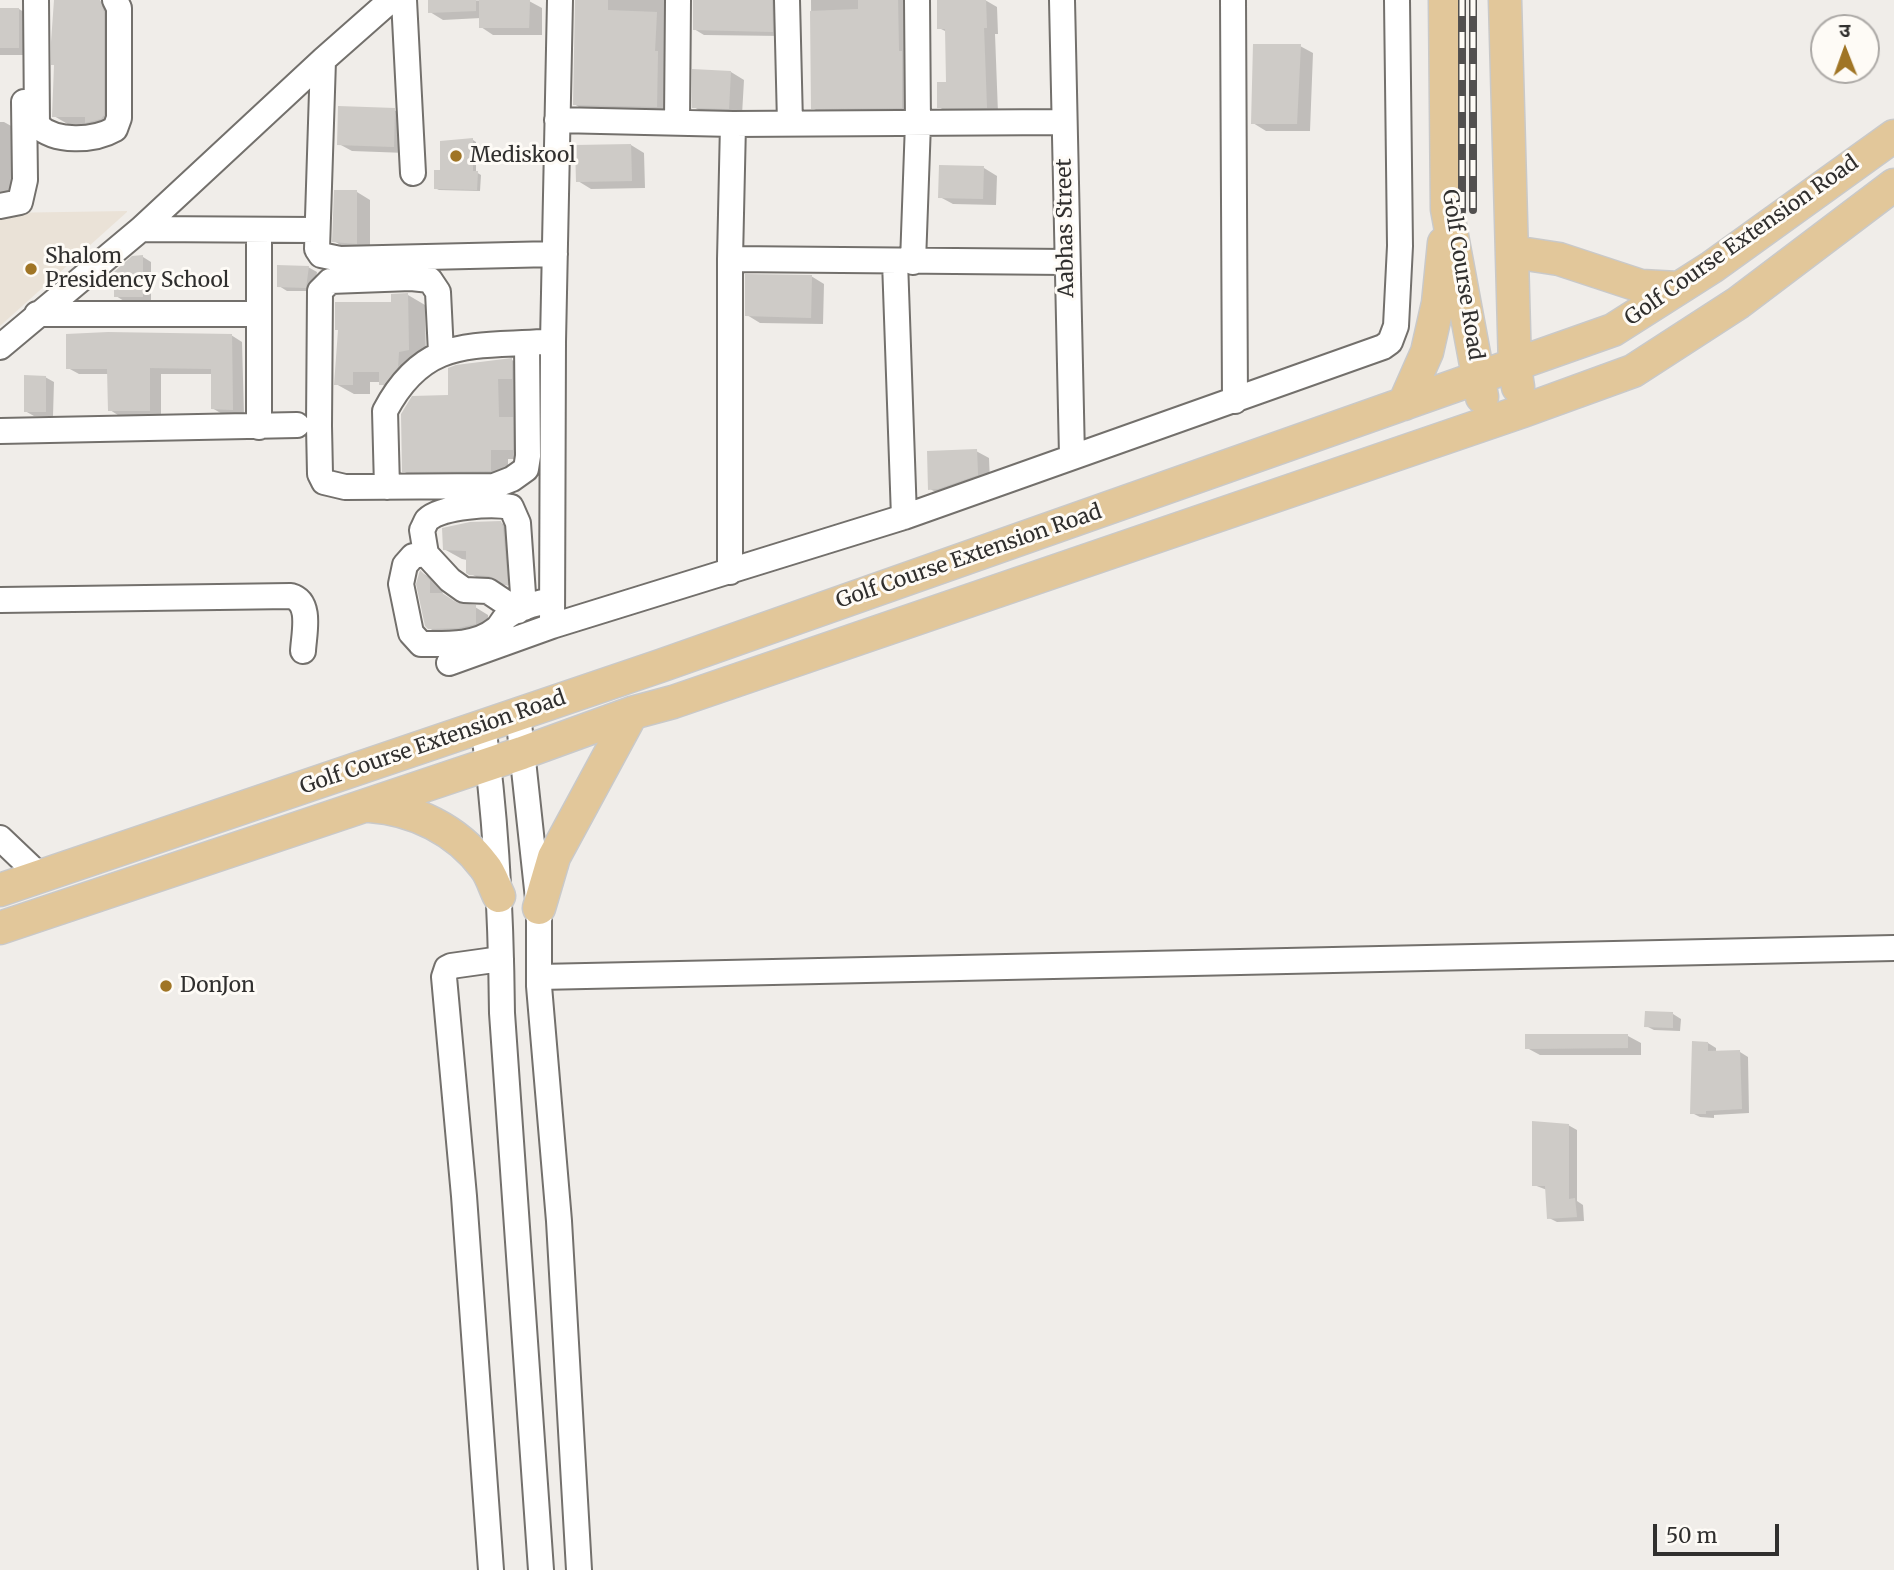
<!DOCTYPE html>
<html>
<head>
<meta charset="utf-8">
<style>
	body { margin:0 }
	#map { position:relative; width:1894px; height:1570px; overflow:hidden; background:#f0ede9; font-family:Merriweather,"Noto Sans Devanagari",serif }
	canvas { display:block }
	.north { position:absolute; left:1810px; top:14px; width:70px; height:70px; box-sizing:border-box; background:#fefbf6; border:2px solid #aca9a6; border-radius:50%; rotate:359deg; font-size:19px; font-weight:700; line-height:28px; text-align:center; color:#302f2e }
	.north::after { content:''; display:block; margin:auto; width:24px; height:32px; background:#a07525; clip-path:polygon(50% 0,100% 100%,50% 72%,0 100%) }
	.scale { position:absolute; left:1653px; top:1524px; width:126px; height:32px; box-sizing:border-box; border:4px solid #302f2e; border-top:0; padding-left:9px; font-size:21px; line-height:24px; white-space:nowrap; color:#302f2e; -webkit-text-stroke:5px #fefbf6; paint-order:stroke }
</style>
</head>
<body>
<div id="map">
<canvas width="1894" height="1570"></canvas>
<div class="north">उ</div>
<div class="scale">50 m</div>
</div>
<script>
const ctx = document.querySelector('canvas').getContext('2d');
ctx.lineJoin = 'round';
function paint(path, color) { ctx.fillStyle = color; ctx.fill(path, 'evenodd'); }
function trace(path, color, width, dash) { ctx.strokeStyle = color; ctx.lineWidth = width; ctx.lineCap = dash ? 'butt' : 'round'; ctx.setLineDash(dash || []); ctx.stroke(path); }
function label(font, color, halo, rows, align = 'center') {
  ctx.font = font + ' Merriweather,serif'; ctx.lineWidth = 6; ctx.setLineDash([]); ctx.textBaseline = 'middle'; ctx.strokeStyle = halo; ctx.fillStyle = color; for (const [text, x, y, turn = 0] of rows) {
    ctx.save(); ctx.translate(x, y); ctx.rotate((+turn || 0) * Math.PI / 180); ctx.textAlign = isNaN(turn) ? turn : align; if (halo) ctx.strokeText(text, 0, 0); ctx.fillText(text, 0, 0); ctx.restore();
  }
}
paint(new Path2D(`
	M 127,211 L 127,212 L 0,326 L 0,213 Z`), '#eae2d7');
paint(new Path2D(`
	M 430,0 L 529,1 L 542,8 L 542,35 L 493,35 L 481,27 L 481,18 L 443,20 L 430,12 Z
	M 577,0 L 665,0 L 667,112 L 584,110 L 574,104 Z
	M 693,0 L 785,0 L 782,36 L 704,35 L 694,29 Z
	M 811,0 L 907,0 L 911,113 L 822,113 L 812,108 Z
	M 985,0 L 997,7 L 998,34 L 995,34 L 998,113 L 950,114 L 939,107 L 948,84 L 947,32 L 939,28 Z
	M 100,1 L 118,11 L 121,126 L 71,126 L 54,116 Z
	M 0,9 L 19,9 L 32,17 L 32,55 L 0,55 Z
	M 1300,46 L 1313,53 L 1310,131 L 1266,131 L 1253,123 Z
	M 731,72 L 744,80 L 742,115 L 707,115 L 694,107 Z
	M 394,110 L 407,117 L 406,153 L 352,151 L 339,144 Z
	M 0,122 L 4,122 L 22,132 L 22,199 L 0,209 Z
	M 473,140 L 476,142 L 476,172 L 481,175 L 480,191 L 439,190 L 435,188 L 441,172 Z
	M 631,145 L 644,153 L 645,188 L 591,189 L 578,181 Z
	M 984,168 L 997,176 L 996,205 L 953,204 L 940,197 Z
	M 357,192 L 370,200 L 370,250 L 347,249 L 334,241 Z
	M 143,257 L 151,262 L 151,301 L 124,301 L 116,296 Z
	M 308,267 L 317,272 L 314,291 L 287,291 L 279,286 Z
	M 811,276 L 824,284 L 823,324 L 760,323 L 747,315 Z
	M 408,295 L 425,305 L 426,359 L 399,394 L 381,384 L 381,382 L 370,382 L 370,394 L 354,394 L 336,384 Z
	M 231,335 L 242,342 L 244,415 L 224,415 L 212,408 L 213,374 L 161,374 L 161,417 L 121,417 L 110,410 L 109,374 L 79,374 L 68,368 Z
	M 512,360 L 529,370 L 530,459 L 508,459 L 508,480 L 421,481 L 403,471 L 450,397 Z
	M 45,377 L 54,382 L 53,416 L 34,416 L 25,411 Z
	M 976,451 L 989,458 L 990,482 L 943,496 L 930,489 Z
	M 500,522 L 518,533 L 524,594 L 509,585 L 488,584 L 468,572 L 467,560 L 462,559 L 444,549 Z
	M 422,573 L 434,580 L 442,589 L 443,595 L 459,605 L 475,607 L 488,615 L 489,631 L 442,636 L 429,628 Z
	M 1673,1014 L 1681,1019 L 1680,1031 L 1654,1030 L 1646,1026 Z
	M 1628,1036 L 1641,1043 L 1641,1055 L 1540,1055 L 1527,1048 Z
	M 1708,1043 L 1716,1048 L 1716,1053 L 1740,1052 L 1748,1057 L 1749,1113 L 1714,1115 L 1714,1118 L 1700,1117 L 1692,1113 Z
	M 1568,1125 L 1577,1130 L 1577,1201 L 1583,1205 L 1584,1221 L 1557,1222 L 1549,1218 L 1547,1190 L 1534,1185 Z`), '#0003');
paint(new Path2D(`
	M 54,0 L 100,0 L 104,12 L 104,115 L 101,119 L 85,123 L 85,117 L 52,117 L 54,65 L 51,65 L 51,42 Z
	M 428,0 L 476,0 L 476,11 L 428,13 Z
	M 479,0 L 530,0 L 529,28 L 479,28 Z
	M 575,0 L 608,0 L 608,10 L 657,12 L 655,51 L 658,51 L 657,107 L 573,105 Z
	M 693,0 L 772,0 L 773,32 L 693,30 Z
	M 858,0 L 898,0 L 899,51 L 902,51 L 902,108 L 811,109 L 810,11 L 858,9 Z
	M 937,0 L 986,0 L 987,28 L 984,28 L 987,108 L 937,108 L 937,82 L 946,82 L 945,29 L 937,29 Z
	M 0,8 L 19,8 L 19,48 L 0,48 Z
	M 1253,44 L 1301,44 L 1297,124 L 1251,124 Z
	M 692,69 L 731,71 L 729,109 L 692,108 Z
	M 338,106 L 395,108 L 394,147 L 337,145 Z
	M 473,138 L 473,171 L 478,171 L 477,190 L 434,189 L 434,170 L 440,170 L 440,141 Z
	M 631,144 L 632,181 L 576,182 L 575,145 Z
	M 939,165 L 984,166 L 983,199 L 938,198 Z
	M 334,190 L 357,190 L 357,244 L 332,242 Z
	M 143,255 L 143,297 L 114,297 L 114,272 L 132,256 Z
	M 277,265 L 309,266 L 306,288 L 277,287 Z
	M 745,274 L 812,275 L 811,318 L 745,316 Z
	M 408,293 L 409,350 L 399,352 L 398,367 L 384,385 L 379,385 L 379,372 L 353,372 L 353,385 L 334,385 L 338,330 L 335,330 L 335,302 L 391,302 L 391,294 Z
	M 108,332 L 232,334 L 233,410 L 211,409 L 211,369 L 150,368 L 150,411 L 108,411 L 107,369 L 66,369 L 66,334 Z
	M 512,358 L 512,379 L 498,379 L 499,417 L 513,417 L 513,450 L 491,450 L 491,471 L 402,472 L 401,414 L 412,396 L 448,395 L 448,368 L 456,365 Z
	M 24,375 L 46,376 L 46,412 L 24,412 Z
	M 977,449 L 978,475 L 938,489 L 928,490 L 927,451 Z
	M 501,521 L 503,527 L 508,586 L 489,576 L 469,575 L 466,573 L 466,551 L 443,550 L 442,528 L 470,522 Z
	M 420,570 L 430,580 L 430,593 L 442,593 L 456,602 L 476,605 L 476,624 L 458,628 L 428,629 L 425,626 L 416,584 Z
	M 1645,1011 L 1673,1012 L 1673,1028 L 1644,1027 Z
	M 1525,1034 L 1628,1034 L 1628,1048 L 1525,1049 Z
	M 1692,1041 L 1708,1042 L 1708,1051 L 1740,1050 L 1742,1109 L 1706,1111 L 1706,1114 L 1690,1114 Z
	M 1532,1121 L 1569,1124 L 1569,1199 L 1575,1198 L 1577,1217 L 1547,1219 L 1545,1186 L 1532,1186 Z`), '#cecbc7');
const minor = new Path2D(`
	M 36,0 L 37,125 C 55,143 94,141 115,129 L 119,118 L 119,8 L 115,0
	M 404,0 L 413,173
	M 787,0 L 790,123
	M 1062,0 L 1072,456
	M 1233,0 L 1235,401
	M 323,60 L 317,249 L 321,255 L 340,259 L 555,254
	M 557,120 L 733,124 L 1064,122
	M 677,122 L 678,0
	M 0,206 L 20,202 L 25,180 L 24,102
	M 141,229 L 317,230
	M 730,259 L 1067,262
	M 895,261 L 904,517
	M 913,262 L 918,123 L 917,0
	M 37,314 L 259,314
	M 0,347 L 141,229 L 323,60 L 391,0
	M 441,353 L 438,292 L 430,280 L 411,278 L 330,281 L 320,291 L 319,426 L 320,474 L 324,482 L 345,487 L 494,486 L 512,479 L 526,469 L 528,456 L 527,343
	M 259,427 L 259,230
	M 0,431 L 297,425
	M 387,487 L 385,411 C 424,337 471,347 543,342
	M 426,554 L 450,580 L 464,590 L 488,591 L 518,611
	M 730,572 L 730,259 L 733,124
	M 0,600 L 291,596 C 312,602 304,633 303,651
	M 524,608 L 518,523 L 511,507 C 493,503 442,506 427,520 C 425,523 424,527 422,530 L 426,554 L 413,556 L 405,565 L 401,584 L 411,633 L 421,644 C 444,644 476,646 495,630 C 500,627 502,621 506,617 C 519,607 537,603 552,600
	M 552,626 L 553,342 L 560,0
	M 449,663 L 552,626 L 904,517 L 1383,347 L 1390,342 L 1396,326 L 1400,246 L 1397,0
	M 518,714 L 539,908 L 539,986 L 559,1221 L 579,1570
	M 483,726 C 497,821 501,917 502,1013 L 541,1570
	M 0,838 L 40,876
	M 539,977 L 1894,948
	M 491,1570 L 464,1196 L 444,977 L 447,968 L 451,966 L 501,959`);
const major = new Path2D(`
	M 1445,0 L 1447,209 L 1482,397
	M 1505,0 L 1515,367 L 1518,387
	M 1513,252 L 1559,259 L 1641,286 L 1678,288
	M 1404,404 L 1427,352 L 1438,303 L 1444,243
	M 370,806 C 414,809 457,830 484,866 C 491,874 494,886 499,896
	M 0,890 L 660,666 L 1613,330 L 1712,267 L 1894,136
	M 539,908 L 554,857 L 632,713
	M 0,928 L 522,753 L 632,713 L 673,702 L 1523,411 L 1633,371 L 1738,303 L 1894,185`);
trace(minor, '#73706c', 28);
trace(major, '#c9c9c9', 35);
trace(minor, '#fff', 24);
trace(major, '#e2c79a', 32);
const rail = new Path2D(`
	M 1462,0 L 1462,211
	M 1473,0 L 1473,210`);
trace(rail, '#52504f', 8);
trace(rail, '#fefbf6', 5, [16]);
for (const [x, y, r, color] of [
	[456,156,7,"#a07525"],
	[31,269,7,"#a07525"],
	[166,986,7,"#a07525"]
]) { const dot = new Path2D(); dot.arc(x, y, r, 0, 2 * Math.PI); ctx.fillStyle = color; ctx.fill(dot); trace(dot, '#fefbf6', 2.5); }
label('21px', '#302f2e', '#fefbf6', [
	["Mediskool",470,156],
	["Shalom",45,257],
	["Presidency School",45,281],
	["DonJon",180,986]
], 'left');
label('21px', '#302f2e', '#fefbf6', [
	["Aabhas Street",1066,228,-91],
	["Golf Course Extension Road",1742,241,-35],
	["Golf Course Road",1462,275,81],
	["Golf Course Extension Road",969,557,-19],
	["Golf Course Extension Road",433,743,-19]
]);
</script>
</body>
</html>
